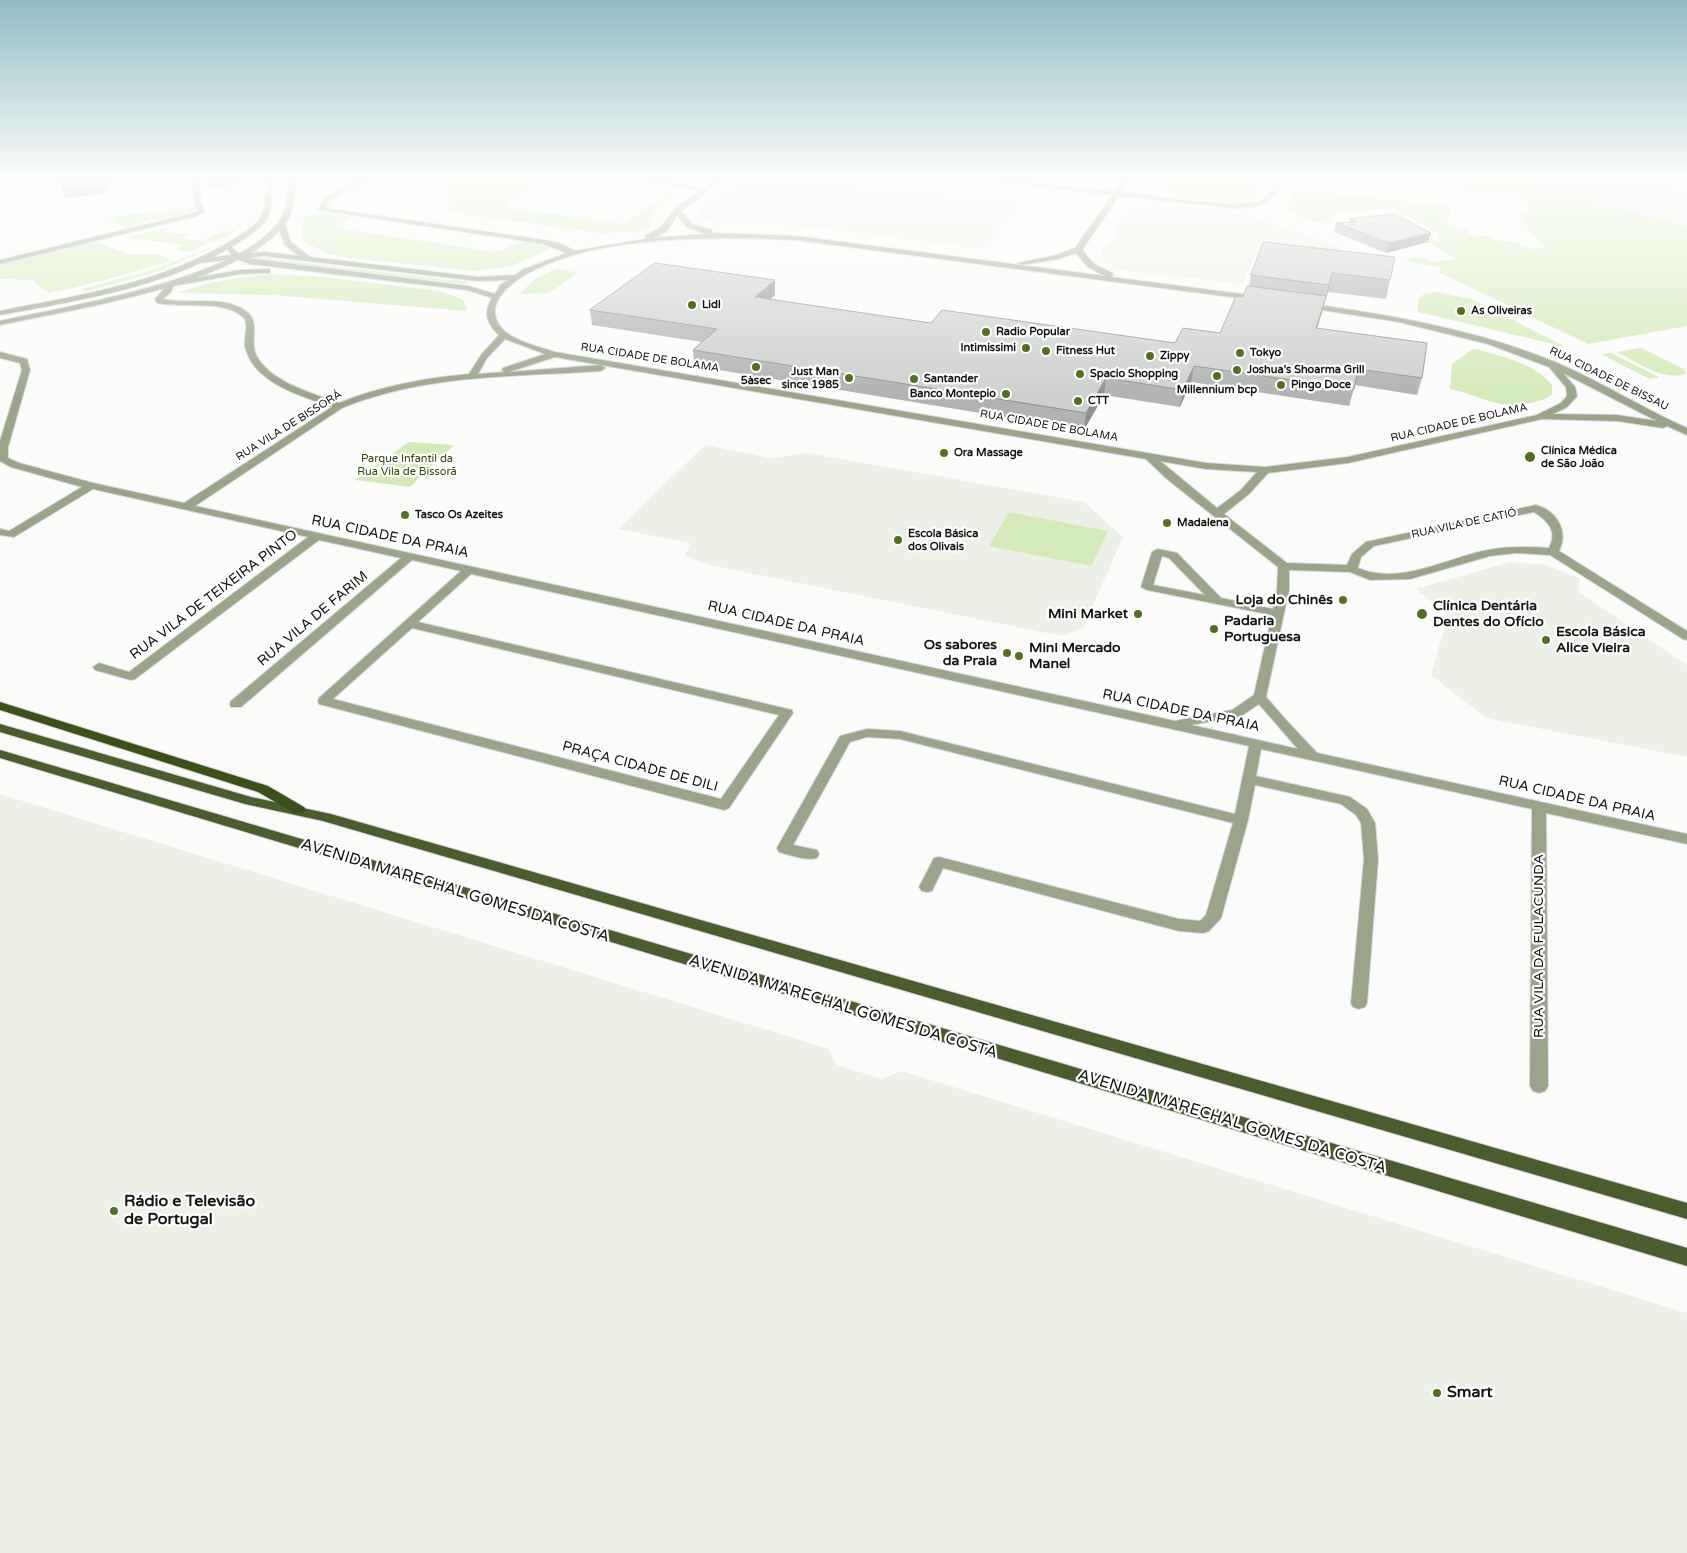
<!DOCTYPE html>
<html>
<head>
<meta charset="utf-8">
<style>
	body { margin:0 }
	canvas { display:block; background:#fbfcf9 }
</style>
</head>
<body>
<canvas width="1687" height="1553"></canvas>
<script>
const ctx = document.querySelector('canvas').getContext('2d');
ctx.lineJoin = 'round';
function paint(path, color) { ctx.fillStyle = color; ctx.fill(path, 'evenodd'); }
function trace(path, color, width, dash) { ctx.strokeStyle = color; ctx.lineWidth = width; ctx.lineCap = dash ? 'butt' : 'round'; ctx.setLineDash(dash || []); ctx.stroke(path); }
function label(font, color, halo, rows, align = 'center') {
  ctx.font = font + ' "Varela Round",sans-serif'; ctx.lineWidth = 4.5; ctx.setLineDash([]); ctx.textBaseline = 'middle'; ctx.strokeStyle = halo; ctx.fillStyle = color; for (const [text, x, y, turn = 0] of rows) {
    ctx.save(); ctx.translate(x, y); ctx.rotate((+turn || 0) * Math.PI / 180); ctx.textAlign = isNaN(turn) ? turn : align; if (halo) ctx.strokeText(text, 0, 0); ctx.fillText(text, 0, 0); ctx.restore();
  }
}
paint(new Path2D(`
	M 741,180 L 821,180 L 1019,204 L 980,249 L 865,233 L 789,225 L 711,222 L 702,219 L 699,214 L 702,208 Z
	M 1508,180 L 1659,180 L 1687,188 L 1687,226 Z
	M 1150,205 L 1187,206 L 1240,213 L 1339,247 L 1333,266 L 1255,256 L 1242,284 L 1128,271 L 1117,269 L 1103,260 L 1102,250 L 1112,241 L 1116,234 L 1113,233 L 1128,212 Z
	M 705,445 L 771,458 L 808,453 L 1084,502 L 1123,537 L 1083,628 L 1062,636 L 709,565 L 685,556 L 690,543 L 618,529 Z
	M 1510,562 L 1547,565 L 1579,578 L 1579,592 L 1687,665 L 1687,757 L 1486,718 L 1431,675 L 1448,615 L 1416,589 Z
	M 0,794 L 829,1049 L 835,1064 L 881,1079 L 902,1071 L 1687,1313 L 1687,1553 L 0,1553 Z`), '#edf0e7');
paint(new Path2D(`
	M 473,180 L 530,187 L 506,208 L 623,224 L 671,192 L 673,194 C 670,202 660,204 655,211 C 651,216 652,222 650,227 L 633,232 L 612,231 L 608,234 L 457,213 L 449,209 L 450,182 Z
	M 1150,180 L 1226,180 L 1224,184 L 1267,188 L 1252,198 L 1225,202 L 1181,197 L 1148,182 Z
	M 1373,180 L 1508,180 L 1687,226 L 1687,326 L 1588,344 L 1440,273 L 1440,267 L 1416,263 L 1404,259 L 1422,257 L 1431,262 L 1457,259 L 1425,241 L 1440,240 L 1436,236 L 1442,235 L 1393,208 L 1327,215 L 1335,220 L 1313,222 L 1289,211 L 1288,207 L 1295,189 L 1451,206 L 1446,227 L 1469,230 L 1469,234 L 1493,237 L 1494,240 L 1518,242 L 1520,245 L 1533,249 L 1545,247 L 1528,229 L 1521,214 L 1532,213 L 1528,211 L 1528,197 Z
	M 1533,180 L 1600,180 L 1607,182 L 1579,192 Z
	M 194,208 L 192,212 L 137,224 L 140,227 C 125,231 120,226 108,217 Z
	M 316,212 L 353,217 L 335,226 L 336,228 L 496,252 C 506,251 514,242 523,242 C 531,241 544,245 551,249 L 511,266 L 475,271 L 350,258 L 329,254 L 308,244 L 302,237 L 303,218 Z
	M 244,223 L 232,233 L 215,242 L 210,242 L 188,252 L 176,250 L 185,245 L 125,237 L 171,227 L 163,232 L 189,234 L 181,239 L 204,241 L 221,231 L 229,232 Z
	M 95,241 L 127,254 L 159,254 L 171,261 L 102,281 L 49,293 L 32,280 L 0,279 L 0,264 Z
	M 210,248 L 212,248 L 160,271 L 85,292 L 82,289 L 155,269 Z
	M 263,258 L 469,282 L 466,284 L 260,260 Z
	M 557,268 L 578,273 L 549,293 L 519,294 L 534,280 Z
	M 273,274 L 323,277 L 440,291 L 462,299 L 465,303 L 467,311 L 272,295 L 178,293 C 209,281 240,277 273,274 Z
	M 1436,292 L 1472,299 L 1566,347 L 1418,312 L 1418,299 L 1424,294 Z
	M 1641,348 L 1684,369 L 1686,373 C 1664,383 1636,361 1617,352 Z
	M 1477,349 C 1502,357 1535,363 1552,385 L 1552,394 C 1545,400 1539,401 1530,403 C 1496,410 1481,395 1450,389 L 1452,364 L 1471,350 Z
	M 1611,353 L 1659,377 L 1650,379 L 1601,354 Z
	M 409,442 L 454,445 L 410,487 L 355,480 Z
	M 1009,512 L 1108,531 L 1091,566 L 989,546 Z`), '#d4eaba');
const minor = new Path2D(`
	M 0,180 L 4,180 L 2,185 L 0,186 Z
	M 193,180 L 199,180 L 201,205 L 205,211 L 197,216 L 0,264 L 0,260 L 193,213 L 198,210 L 195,205 Z
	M 361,180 L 369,180 L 330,200 L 325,208 L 544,240 L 559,243 L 575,251 L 645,239 L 645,236 L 660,228 L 675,209 L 700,190 L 630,180 L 650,180 L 705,187 L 715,180 L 722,180 L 681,211 L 692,224 L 712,230 L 712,233 L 796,236 L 1105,276 L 1088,267 L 1076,253 L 1058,259 L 1022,265 L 1018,263 L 1057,255 L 1075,248 L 1113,195 L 981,180 L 1004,180 L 1115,192 L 1124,180 L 1130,180 L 1122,192 C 1148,195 1241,210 1261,201 C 1269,197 1274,188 1278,180 L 1284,180 C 1271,206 1261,207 1234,208 L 1119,196 L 1082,250 L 1094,264 L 1112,273 L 1113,275 L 1111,277 L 1264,297 L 1265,299 L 1261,301 L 796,240 C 716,236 585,234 517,280 C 508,287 496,297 495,309 C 493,338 535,345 555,352 L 1206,463 L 1265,467 L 1348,457 L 1537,415 L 1561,403 L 1567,396 L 1566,387 L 1549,367 L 1488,344 L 1399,322 L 1302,307 L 1302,303 L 1305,303 C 1390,315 1475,329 1555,362 C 1600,381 1642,408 1687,428 L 1687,435 L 1667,426 L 1663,428 L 1617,421 L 1542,419 L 1348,463 L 1268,473 L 1249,494 L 1224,514 L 1287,563 L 1347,565 L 1352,554 L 1366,542 L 1536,505 C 1557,511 1569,531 1559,551 L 1687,631 L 1687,640 L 1683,639 L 1550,555 L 1516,553 L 1490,556 L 1410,579 L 1370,580 L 1350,572 L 1289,570 L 1289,590 L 1266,697 L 1286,720 L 1317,753 L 1687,834 L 1687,844 L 1546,813 L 1548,1086 L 1545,1091 L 1539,1093 L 1533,1091 L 1530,1086 L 1532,809 L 1261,749 L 1256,776 L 1350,797 L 1367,809 L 1375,823 L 1378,859 L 1367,1003 L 1365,1007 L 1359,1009 L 1353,1007 L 1351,1003 L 1364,859 L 1361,823 L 1356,815 L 1341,804 L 1255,785 L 1248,820 L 1221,918 L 1209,931 L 1203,933 L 1179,931 L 943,868 L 932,891 L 927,892 L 922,891 L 919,887 L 932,862 L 934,858 L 939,857 L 1179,919 L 1200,921 L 1206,915 L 1233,823 L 900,739 L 867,737 L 850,742 L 793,845 L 817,850 L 819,854 L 817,858 C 806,861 790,855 779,852 L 777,848 L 840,736 L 867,729 L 900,731 L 1235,814 L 1249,746 L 471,574 L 418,622 L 792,710 L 793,713 L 729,808 L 724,810 L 319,704 L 318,701 L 319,698 L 461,571 L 412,560 L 241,707 L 231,707 L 230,704 L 231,701 L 401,558 L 319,540 L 135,679 L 131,680 L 95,670 L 93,667 L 99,663 L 129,672 L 308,537 L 93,489 L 14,537 L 0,535 L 0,529 L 9,531 L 82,487 L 11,467 L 0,461 L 0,441 L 22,370 L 20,363 L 0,358 L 0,352 L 27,359 L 30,370 L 8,447 L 8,458 L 19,463 L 93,483 L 184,503 L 332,407 C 302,396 256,384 246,350 C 242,340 249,330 245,319 C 225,298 184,309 157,303 L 155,299 L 164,289 L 166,283 L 240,270 L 270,269 L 270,273 L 267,273 L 240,274 L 173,286 L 171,292 L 163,299 C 188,305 215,296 239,307 C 267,320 245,340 259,360 C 276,384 312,393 339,403 C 381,386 424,378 469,374 L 481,355 L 499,335 C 487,324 483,313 492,298 L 467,290 L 250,264 L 236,259 L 198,263 L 194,261 L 198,259 L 232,255 L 225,246 L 229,244 L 239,254 L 264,252 L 299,256 L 285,245 L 277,225 L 281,223 L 285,225 L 291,242 L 310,257 L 478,277 L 515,275 L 524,269 L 567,253 L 544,244 L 319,210 L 318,209 L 325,198 ZM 677,215 L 687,227 L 706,234 L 654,238 L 666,232 ZM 264,256 L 478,281 L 508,280 L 501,284 L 495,294 L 468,286 L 247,258 ZM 505,339 L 545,354 L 503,368 L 502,370 L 504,372 L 478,374 L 487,358 ZM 555,357 L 1146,459 L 1167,479 L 1278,567 L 1277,590 L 1273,609 L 1221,598 L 1177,553 L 1158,549 L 1152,552 L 1141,587 L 1147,590 L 1272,615 L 1254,695 L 1232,710 L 1175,721 L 195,506 L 342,408 C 424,374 514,377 601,371 L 605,368 L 601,365 L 509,372 ZM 1563,373 L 1657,421 L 1617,415 L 1553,414 L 1567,407 L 1577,396 L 1575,387 ZM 1160,461 L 1206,469 L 1257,472 L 1241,490 L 1217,508 ZM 1534,512 C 1548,521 1558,531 1549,548 C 1529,547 1508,546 1488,550 C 1446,558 1400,586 1358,568 L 1361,557 L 1374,546 ZM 1162,556 L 1169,558 L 1205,595 L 1153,585 ZM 412,628 L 779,715 L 721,799 L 333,699 ZM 1259,704 L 1298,749 L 1191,725 L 1241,716 Z`);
const tertiary = new Path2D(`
	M 267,180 L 273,180 C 271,193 273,210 266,221 C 258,231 246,237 236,244 C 165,288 80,300 0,315 L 0,311 C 81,295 163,283 234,239 C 243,233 255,227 261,217 C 266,207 265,192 267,180 Z
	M 289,180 L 295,180 C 294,196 295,210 285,224 C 239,285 74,309 0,325 L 0,321 C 67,306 241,279 280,220 C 288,208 287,195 289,180 Z`);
const primary = new Path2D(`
	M 0,724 L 251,797 L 331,814 L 1687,1203 L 1687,1219 L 323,821 L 245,804 L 0,732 Z
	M 0,750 L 1687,1248 L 1687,1266 L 0,758 Z`);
const trunk = new Path2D(`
	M 0,702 L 268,786 L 304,807 L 306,810 L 304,813 L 294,813 L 258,792 L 0,710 Z`);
trace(minor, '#d6d7d4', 2);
trace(tertiary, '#d6d7d4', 2);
trace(primary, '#d6d7d4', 2);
trace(trunk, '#d6d7d4', 2);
paint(minor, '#99a48b');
paint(tertiary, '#99a48b');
paint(primary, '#4a5c30');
paint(trunk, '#3c501d');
paint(new Path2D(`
	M 1350,219 L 1431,233 L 1428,242 L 1386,253 L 1334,232 L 1336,223 L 1349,222 Z
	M 1264,242 L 1390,280 L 1386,299 L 1328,292 L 1317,328 L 1422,378 L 1417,395 L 1355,385 L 1349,406 L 1191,382 L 1180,407 L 1104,395 L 1084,430 L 694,366 L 693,350 L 702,342 L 592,325 L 590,310 L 775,295 L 770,299 L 931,323 L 1175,343 L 1220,333 L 1243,297 L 1249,286 L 1251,275 Z`), '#b1b3b0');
paint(new Path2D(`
	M 69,180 L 109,180 L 108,193 L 65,198 L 59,181 Z
	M 205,180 L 242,180 L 241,185 L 207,188 Z
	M 1431,233 L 1428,242 L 1386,253 L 1389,243 Z
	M 1332,273 L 1328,292 L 1324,304 L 1329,285 Z
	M 775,280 L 775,295 L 756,312 L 755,297 Z
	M 1326,296 L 1322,312 L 1313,343 L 1316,328 Z
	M 1194,366 L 1191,382 L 1180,407 L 1183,390 Z
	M 1106,378 L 1104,395 L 1084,430 L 1086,413 Z`), '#909290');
const building = new Path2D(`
	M 1395,214 L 1431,233 L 1389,243 L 1336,223 L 1356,222 L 1350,219 Z
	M 1264,242 L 1395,257 L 1390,280 L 1332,273 L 1329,285 L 1251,275 Z
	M 655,263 L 775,280 L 755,297 L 931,323 L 942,310 L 1175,343 L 1183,328 L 1220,333 L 1236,296 L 1243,297 L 1247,286 L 1326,296 L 1316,328 L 1427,343 L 1422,378 L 1358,369 L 1354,389 L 1194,366 L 1183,390 L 1106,378 L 1086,413 L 693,350 L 717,329 L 590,310 Z`);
paint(building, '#ced0cd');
trace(building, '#909290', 1);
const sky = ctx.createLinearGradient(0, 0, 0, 398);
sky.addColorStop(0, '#91bcc4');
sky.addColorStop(0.45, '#fdfefc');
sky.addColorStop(1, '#fdfefc00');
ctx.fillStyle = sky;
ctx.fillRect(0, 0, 1687, 398);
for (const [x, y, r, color] of [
	[692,305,5,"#536f23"],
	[1461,311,5,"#536f23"],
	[986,332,5,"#536f23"],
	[1026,348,5,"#536f23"],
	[1046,351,5,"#536f23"],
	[1240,353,5,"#536f23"],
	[1150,356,5,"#536f23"],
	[756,367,5,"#536f23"],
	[1237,370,5,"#536f23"],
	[1080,374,5,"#536f23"],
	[1217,376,5,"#536f23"],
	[849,378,5,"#536f23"],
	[914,379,5,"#536f23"],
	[1281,385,5,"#536f23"],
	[1006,394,5,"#536f23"],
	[1078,401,5,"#536f23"],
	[944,453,5,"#536f23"],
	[1530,457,6,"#536f23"],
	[405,515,5,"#536f23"],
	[1167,523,5,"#536f23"],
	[898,540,5,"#536f23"],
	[1343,600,5,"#536f23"],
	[1138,614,5,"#536f23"],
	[1422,614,6,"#536f23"],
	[1214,629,5,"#536f23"],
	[1546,640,5,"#536f23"],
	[1007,653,5,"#536f23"],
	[1019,656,5,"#536f23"],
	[114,1211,5,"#536f23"],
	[1437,1393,5,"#536f23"]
]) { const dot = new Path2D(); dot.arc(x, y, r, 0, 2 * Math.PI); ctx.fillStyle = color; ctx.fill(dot); trace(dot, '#fff', 2); }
label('bold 11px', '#141413', '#fff', [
	["Lidl",702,305],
	["As Oliveiras",1471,311],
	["Radio Popular",996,332],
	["Intimissimi",1016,348,"right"],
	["Fitness Hut",1056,351],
	["Tokyo",1250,353],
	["Zippy",1160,356],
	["Joshua's Shoarma Grill",1247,370],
	["Just Man",839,372,"right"],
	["since 1985",839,385,"right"],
	["Spacio Shopping",1090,374],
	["Santander",924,379],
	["5àsec",756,381,"center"],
	["Pingo Doce",1291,385],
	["Millennium bcp",1217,390,"center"],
	["Banco Montepio",996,394,"right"],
	["CTT",1088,401],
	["Clínica Médica",1541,451],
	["de São João",1541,464],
	["Ora Massage",954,453],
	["Tasco Os Azeites",415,515],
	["Madalena",1177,523],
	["Escola Básica",908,534],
	["dos Olivais",908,547]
], 'left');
label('11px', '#141413', '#fff', [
	["RUA CIDADE DE BOLAMA",650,358,9],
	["RUA CIDADE DE BISSAU",1609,379,26],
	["RUA CIDADE DE BOLAMA",1459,423,-13],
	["RUA VILA DE BISSORÁ",289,426,-32],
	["RUA CIDADE DE BOLAMA",1049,426,10],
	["RUA VILA DE CATIÓ",1464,524,-12]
]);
label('11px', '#304604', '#fff', [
	["Parque Infantil da",407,459],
	["Rua Vila de Bissorã",407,472]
]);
label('14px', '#141413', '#fff', [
	["RUA CIDADE DA PRAIA",390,537,12],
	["RUA VILA DE TEIXEIRA PINTO",214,595,-37],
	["RUA VILA DE FARIM",313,619,-40],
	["RUA CIDADE DA PRAIA",786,624,13],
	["RUA CIDADE DA PRAIA",1181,711,12],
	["PRAÇA CIDADE DE DILI",640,767,15],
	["RUA CIDADE DA PRAIA",1577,799,13],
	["RUA VILA DA FULACUNDA",1539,946,-90]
]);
label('bold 14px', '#141413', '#fff', [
	["Loja do Chinês",1333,600,"right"],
	["Clínica Dentária",1433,606],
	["Dentes do Ofício",1433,622],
	["Mini Market",1128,614,"right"],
	["Padaria",1224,621],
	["Portuguesa",1224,637],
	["Escola Básica",1556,632],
	["Alice Vieira",1556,648],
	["Os sabores",997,645,"right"],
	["da Praia",997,661,"right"],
	["Mini Mercado",1029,648],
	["Manel",1029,664]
], 'left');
label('16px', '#141413', '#fff', [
	["AVENIDA MARECHAL GOMES DA COSTA",455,891,17],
	["AVENIDA MARECHAL GOMES DA COSTA",843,1007,17],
	["AVENIDA MARECHAL GOMES DA COSTA",1232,1122,17]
]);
label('bold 16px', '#141413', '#fff', [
	["Rádio e Televisão",124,1202],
	["de Portugal",124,1220],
	["Smart",1447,1393]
], 'left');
</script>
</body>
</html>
